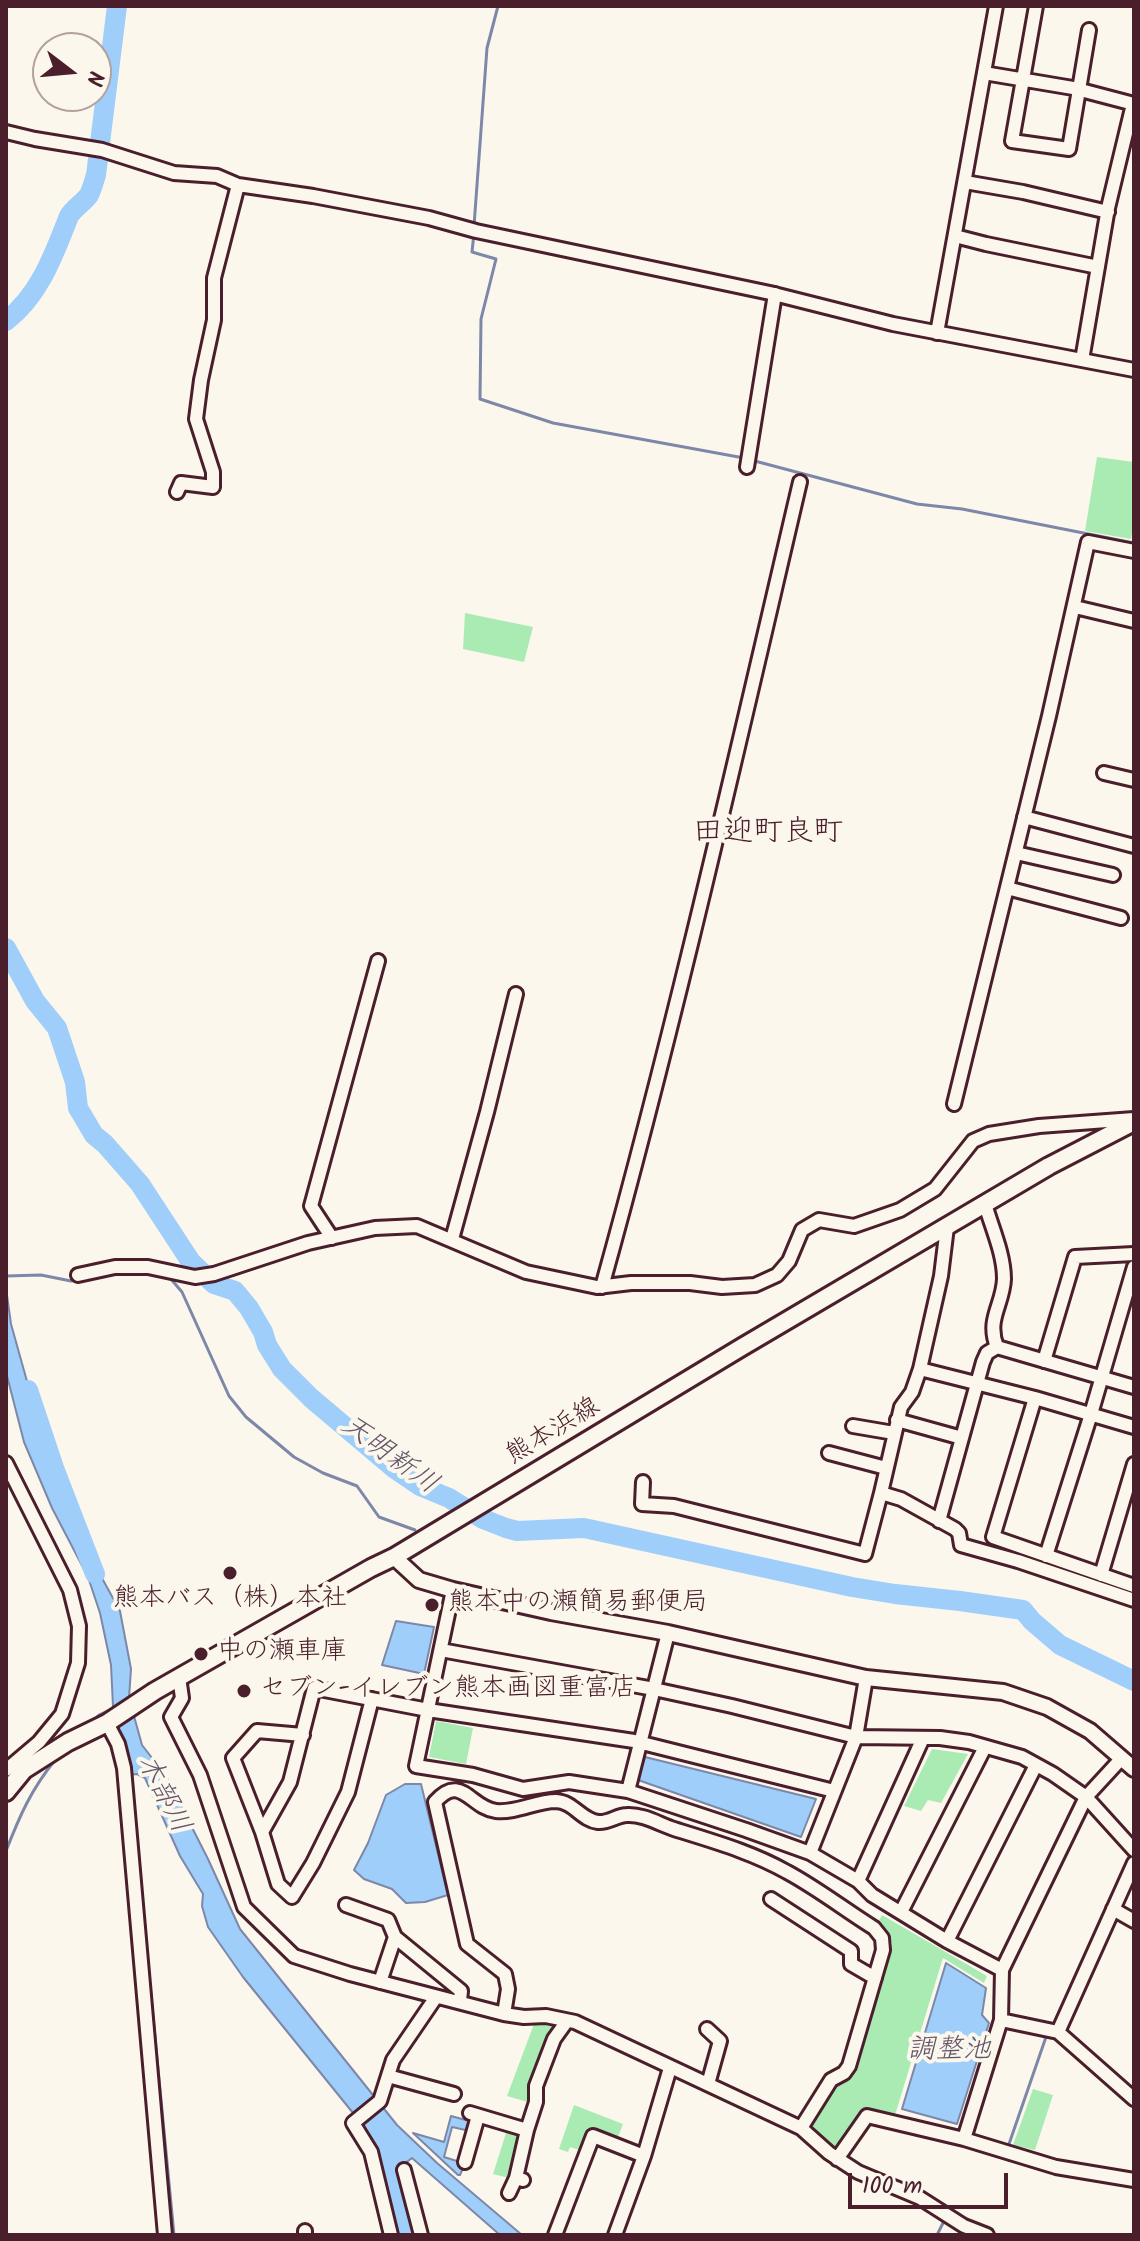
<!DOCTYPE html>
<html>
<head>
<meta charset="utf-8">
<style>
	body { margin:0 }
	#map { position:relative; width:1140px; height:2241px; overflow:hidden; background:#fbf7ec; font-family:Kalam,sans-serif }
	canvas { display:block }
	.frame { position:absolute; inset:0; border:8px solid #4a1f2b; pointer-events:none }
	.north { position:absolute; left:32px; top:32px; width:80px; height:80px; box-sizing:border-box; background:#fbf7ec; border:2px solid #b4a19f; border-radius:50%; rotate:106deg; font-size:22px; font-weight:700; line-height:32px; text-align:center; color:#4a1f2b }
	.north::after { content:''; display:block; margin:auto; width:28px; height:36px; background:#4a1f2b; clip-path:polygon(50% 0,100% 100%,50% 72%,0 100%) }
	.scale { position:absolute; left:848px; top:2173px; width:160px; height:36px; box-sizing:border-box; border:4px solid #4a1f2b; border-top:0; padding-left:10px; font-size:24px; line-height:28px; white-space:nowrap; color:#4a1f2b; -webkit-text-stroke:6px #fbf7ec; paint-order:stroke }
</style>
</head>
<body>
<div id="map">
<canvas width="1140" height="2241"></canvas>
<div class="frame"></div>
<div class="north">N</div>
<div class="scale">100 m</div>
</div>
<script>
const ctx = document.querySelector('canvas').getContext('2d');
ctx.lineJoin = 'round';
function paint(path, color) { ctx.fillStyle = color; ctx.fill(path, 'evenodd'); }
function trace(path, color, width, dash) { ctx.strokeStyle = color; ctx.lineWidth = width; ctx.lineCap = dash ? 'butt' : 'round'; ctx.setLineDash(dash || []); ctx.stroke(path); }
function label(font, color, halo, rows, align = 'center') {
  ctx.font = font + ' Kalam,"Klee One",sans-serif'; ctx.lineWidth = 8; ctx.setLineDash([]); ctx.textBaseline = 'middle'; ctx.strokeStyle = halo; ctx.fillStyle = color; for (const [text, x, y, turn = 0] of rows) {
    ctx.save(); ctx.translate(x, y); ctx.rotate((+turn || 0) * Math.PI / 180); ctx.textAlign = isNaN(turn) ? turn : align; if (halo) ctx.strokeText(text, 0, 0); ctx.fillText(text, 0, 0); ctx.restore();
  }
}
paint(new Path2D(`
	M 1097,457 L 1134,462 L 1134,520 L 1131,539 L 1085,531 Z
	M 465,613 L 533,627 L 524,662 L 463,649 Z
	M 436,1721 L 473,1728 L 466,1764 L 429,1757 Z
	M 932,1749 L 968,1754 L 941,1803 L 928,1800 L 921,1811 L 904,1806 Z
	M 882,1915 L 987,1976 L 984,1983 L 943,1958 L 895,2115 L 864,2109 L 836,2151 L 810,2129 L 834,2089 L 853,2073 L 892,1943 L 878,1922 Z
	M 534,2024 L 556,2025 L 532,2087 L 531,2103 L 507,2096 Z
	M 1033,2089 L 1053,2095 L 1035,2150 L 1013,2145 Z
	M 574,2105 L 623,2124 L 617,2140 L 590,2131 L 582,2151 L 570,2147 L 568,2152 L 559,2149 Z
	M 507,2130 L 521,2134 L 517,2155 L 509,2178 L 493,2174 Z`), '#aaebb4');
const water = new Path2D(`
	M 6,1288 L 11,1324 L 61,1503 L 120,1611 L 131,1669 L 129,1698 L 142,1745 L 166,1776 L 208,1859 L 240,1929 L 397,2125 L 437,2163 L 522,2235 L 500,2235 L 412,2158 L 399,2168 L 417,2235 L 393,2235 L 371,2152 L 353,2113 L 243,1977 L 208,1927 L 202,1906 L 203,1894 L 180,1856 L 145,1778 L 137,1774 L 129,1775 L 114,1727 L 111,1665 L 100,1613 L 88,1577 L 52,1508 L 24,1442 L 6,1372 Z
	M 396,1621 L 434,1627 L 424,1674 L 382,1665 Z
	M 645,1757 L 816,1799 L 801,1837 L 638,1780 Z
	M 405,1784 L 421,1784 L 448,1895 L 425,1902 L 406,1903 L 392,1889 L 364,1879 L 354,1870 L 368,1843 L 386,1795 Z
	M 946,1963 L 986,1988 L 982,2015 L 989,2023 L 957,2124 L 902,2109 Z
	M 451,2116 L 473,2122 L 470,2131 L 452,2127 L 444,2157 L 460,2162 L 463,2168 L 460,2175 L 458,2175 L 413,2133 L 444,2142 Z`);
paint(water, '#9fcefb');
trace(water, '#7d88a8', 2);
trace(new Path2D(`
	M 474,226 L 487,48 L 498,6
	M 474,233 L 472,252 L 496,259 L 481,319 L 480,399 L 553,423 L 744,458
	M 751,460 L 917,504 L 962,509 L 1134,543
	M 6,1276 L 41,1275 L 71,1281 L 77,1279
	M 170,1278 L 182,1292 L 229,1396 L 246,1417 L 294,1457 L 323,1473 L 357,1486 L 379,1517 L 415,1530
	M 90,1723 L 99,1715 L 114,1708
	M 6,1851 C 20,1815 31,1790 55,1760
	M 137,1851 L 174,2235
	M 1009,2144 L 1046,2037
	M 937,2235 L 943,2223`), '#7d88a8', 3);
trace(new Path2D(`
	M 6,321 C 40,295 54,254 69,216 C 74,208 83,203 89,195 C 92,189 94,181 96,175 L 117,6
	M 6,948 L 35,1001 L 57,1028 L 75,1082 L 78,1108 L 94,1135 L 105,1144 L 140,1184 L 191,1262 L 214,1284 L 235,1291 L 249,1308 L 263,1332 L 267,1345 L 282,1369 L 311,1398 L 395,1469 L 420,1486 L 449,1498 L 483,1519 L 506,1528 L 517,1531 L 584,1528 L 852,1587 L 895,1594 L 960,1601 L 1023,1610 L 1032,1621 L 1060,1645 L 1134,1681
	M 28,1390 L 54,1468 L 95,1574`), '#9fcefb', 20);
const minor = new Path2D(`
	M 1036,6 L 1012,141 L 1069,149 L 1089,30
	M 984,73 L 1073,88 L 1134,104
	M 6,132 L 35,139 L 102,150 L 174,173 L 217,176 L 238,185 L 313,196 L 429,218 L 476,231 L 770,293 L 893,324 L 1134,370
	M 965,182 L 1023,192 L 1108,212
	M 955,236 L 986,244 L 1098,267
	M 937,333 L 996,6
	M 1082,360 L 1108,208 L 1133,104
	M 747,467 L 775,294
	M 177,492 L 181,483 L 213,487 L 213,472 L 196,419 L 201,380 L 214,320 L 214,278 L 238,185
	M 1075,607 L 1134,621
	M 1104,773 L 1134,780
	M 1024,817 L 1134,846
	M 1016,853 L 1113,875
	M 1007,888 L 1121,918
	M 954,1104 L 1049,716 L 1088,542 L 1134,551
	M 985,1204 C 992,1228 1004,1254 1004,1279 C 1003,1305 986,1319 997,1347 L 1134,1387
	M 947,1227 L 941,1276 L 920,1369 L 912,1392 L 901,1407 L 881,1493 L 901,1499 L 955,1529 L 959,1533 L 961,1545 L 1018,1561 L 1134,1600
	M 332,1238 L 311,1206 L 378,961
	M 452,1239 L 487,1112 L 516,994
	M 78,1275 L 115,1267 L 148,1267 L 195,1277 L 214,1274 L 308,1243 L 375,1228 L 417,1226 L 526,1272 L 597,1287 L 631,1283 L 690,1283 L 722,1287 L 755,1285 L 777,1275 L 789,1261 L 802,1230 L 819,1220 L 854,1226 L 900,1210 L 935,1189 L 973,1141 L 989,1134 L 1039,1126 L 1134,1119
	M 602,1287 C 676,1021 737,751 800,482
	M 1044,1361 L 1075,1257 L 1134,1254
	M 920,1369 L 1035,1398 L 1134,1427
	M 1035,1398 L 993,1537 L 1134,1586
	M 897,1420 L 962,1438
	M 853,1426 L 894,1433
	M 829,1453 L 886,1468
	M 6,1463 L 70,1590 L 79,1626 L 78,1663 L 62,1714 L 39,1742 L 6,1770
	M 643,1482 L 642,1504 L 674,1506 L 865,1554 L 881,1493
	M 939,1521 L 983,1362 L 987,1353 L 997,1347
	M 1046,1556 L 1091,1414 L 1134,1267
	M 1101,1575 L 1134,1464
	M 453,1590 L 416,1766 L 473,1775 L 523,1789 L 569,1782 L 628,1791 L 746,1830 L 810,1853 L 858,1881 L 872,1895 L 947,1941 L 1002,1970
	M 441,1650 L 654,1689 L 732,1706 L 856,1737 L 940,1738 L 969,1742 L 1022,1757 L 1053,1774 L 1086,1797 L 1134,1850
	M 179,1677 L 182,1698 L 171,1717 L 200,1775 L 244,1907 L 294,1956 L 350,1974 L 504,2014 L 524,2017 L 546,2016 L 575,2022 L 801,2128 L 829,2153 L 858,2172 L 920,2198 L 964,2226 L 987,2235
	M 107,1723 L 118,1744 L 124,1768 L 165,2235
	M 303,1735 L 257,1731 L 233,1758 L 262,1832 L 278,1884 L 292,1897 L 313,1863 L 348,1792 L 372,1699
	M 628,1791 L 668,1633
	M 262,1832 L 290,1782 L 314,1688 L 428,1710 L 634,1741 L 834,1791
	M 810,1853 L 856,1737 L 866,1678
	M 858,1881 L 923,1738
	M 771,1899 L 851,1951 L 851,1964 L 875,1978
	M 346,1905 L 388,1920 L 395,1937
	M 1113,1909 L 1134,1921
	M 901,1912 L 985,1747
	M 947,1941 L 1036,1765
	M 380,1982 L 395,1937 L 461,1991 L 460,2001
	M 504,2014 L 508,1989 L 505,1974 L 467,1944 L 435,1802 C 461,1772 470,1808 496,1811 C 517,1813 536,1801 556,1801 C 574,1802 581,1820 598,1822 C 609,1823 617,1815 627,1815 C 643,1814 659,1824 674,1829 C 712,1841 752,1852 787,1872 C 817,1888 845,1910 874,1928 L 882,1938 L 883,1950 L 849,2066 L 844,2073 L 831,2080 L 801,2128
	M 1001,2020 L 1002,1970 L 1086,1797 L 1121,1759
	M 707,2029 L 720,2041 L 708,2084
	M 1058,2032 L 1134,2099
	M 388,2076 L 454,2094
	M 470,2113 L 527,2130
	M 964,2139 L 1001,2020 L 1058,2032 L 1134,1863
	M 837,2159 L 867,2116 L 964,2139 L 1056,2167 L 1134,2180
	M 465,2162 L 478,2116
	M 404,2170 L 421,2235
	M 523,2180 L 516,2178 L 527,2130 L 536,2102 L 536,2086 L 554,2039 L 567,2021
	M 509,2193 L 516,2178
	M 305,2231 L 305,2235
	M 391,2235 L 371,2152 L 353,2123 L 380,2101 L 393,2060 L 436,1997
	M 555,2235 L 593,2136 L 644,2156
	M 615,2235 L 644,2156 L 670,2068`);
const tertiary = new Path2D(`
	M 394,1557 L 419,1580 L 453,1590 L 551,1612 L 668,1633 L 866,1678 L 1003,1692 L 1047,1707 L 1090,1731 L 1134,1769`);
const secondary = new Path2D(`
	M 6,1792 L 24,1770 L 68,1742 L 107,1723 L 155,1691 L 371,1568 L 394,1557 L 742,1347 L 1049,1166 L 1134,1122`);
trace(minor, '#4a1f2b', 18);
trace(tertiary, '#4a1f2b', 20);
trace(secondary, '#4a1f2b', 22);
trace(minor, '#fbf7ec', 12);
trace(tertiary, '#fbf7ec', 14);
trace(secondary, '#fbf7ec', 16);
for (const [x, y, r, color] of [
	[230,1573,8,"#4a1f2b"],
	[432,1605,8,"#4a1f2b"],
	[201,1654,8,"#4a1f2b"],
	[244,1691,8,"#4a1f2b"]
]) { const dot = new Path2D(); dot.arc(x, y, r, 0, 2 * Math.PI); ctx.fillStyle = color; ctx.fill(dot); trace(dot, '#fbf7ec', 3); }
label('26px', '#4a1f2b', '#fbf7ec', [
	["熊本浜線",554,1433,-31]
]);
label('26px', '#4a1f2b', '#fbf7ec', [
	["熊本バス（株）本社",230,1601,"center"],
	["熊本中の瀬簡易郵便局",448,1605],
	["中の瀬車庫",217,1654],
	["セブン-イレブン熊本画図重富店",260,1691]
], 'left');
label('italic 28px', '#645469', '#fbf7ec', [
	["天明新川",388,1457,36],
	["木部川",161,1795,63],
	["調整池",949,2052]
]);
label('30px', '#4a1f2b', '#fbf7ec', [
	["田迎町良町",768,835]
]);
</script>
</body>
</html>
